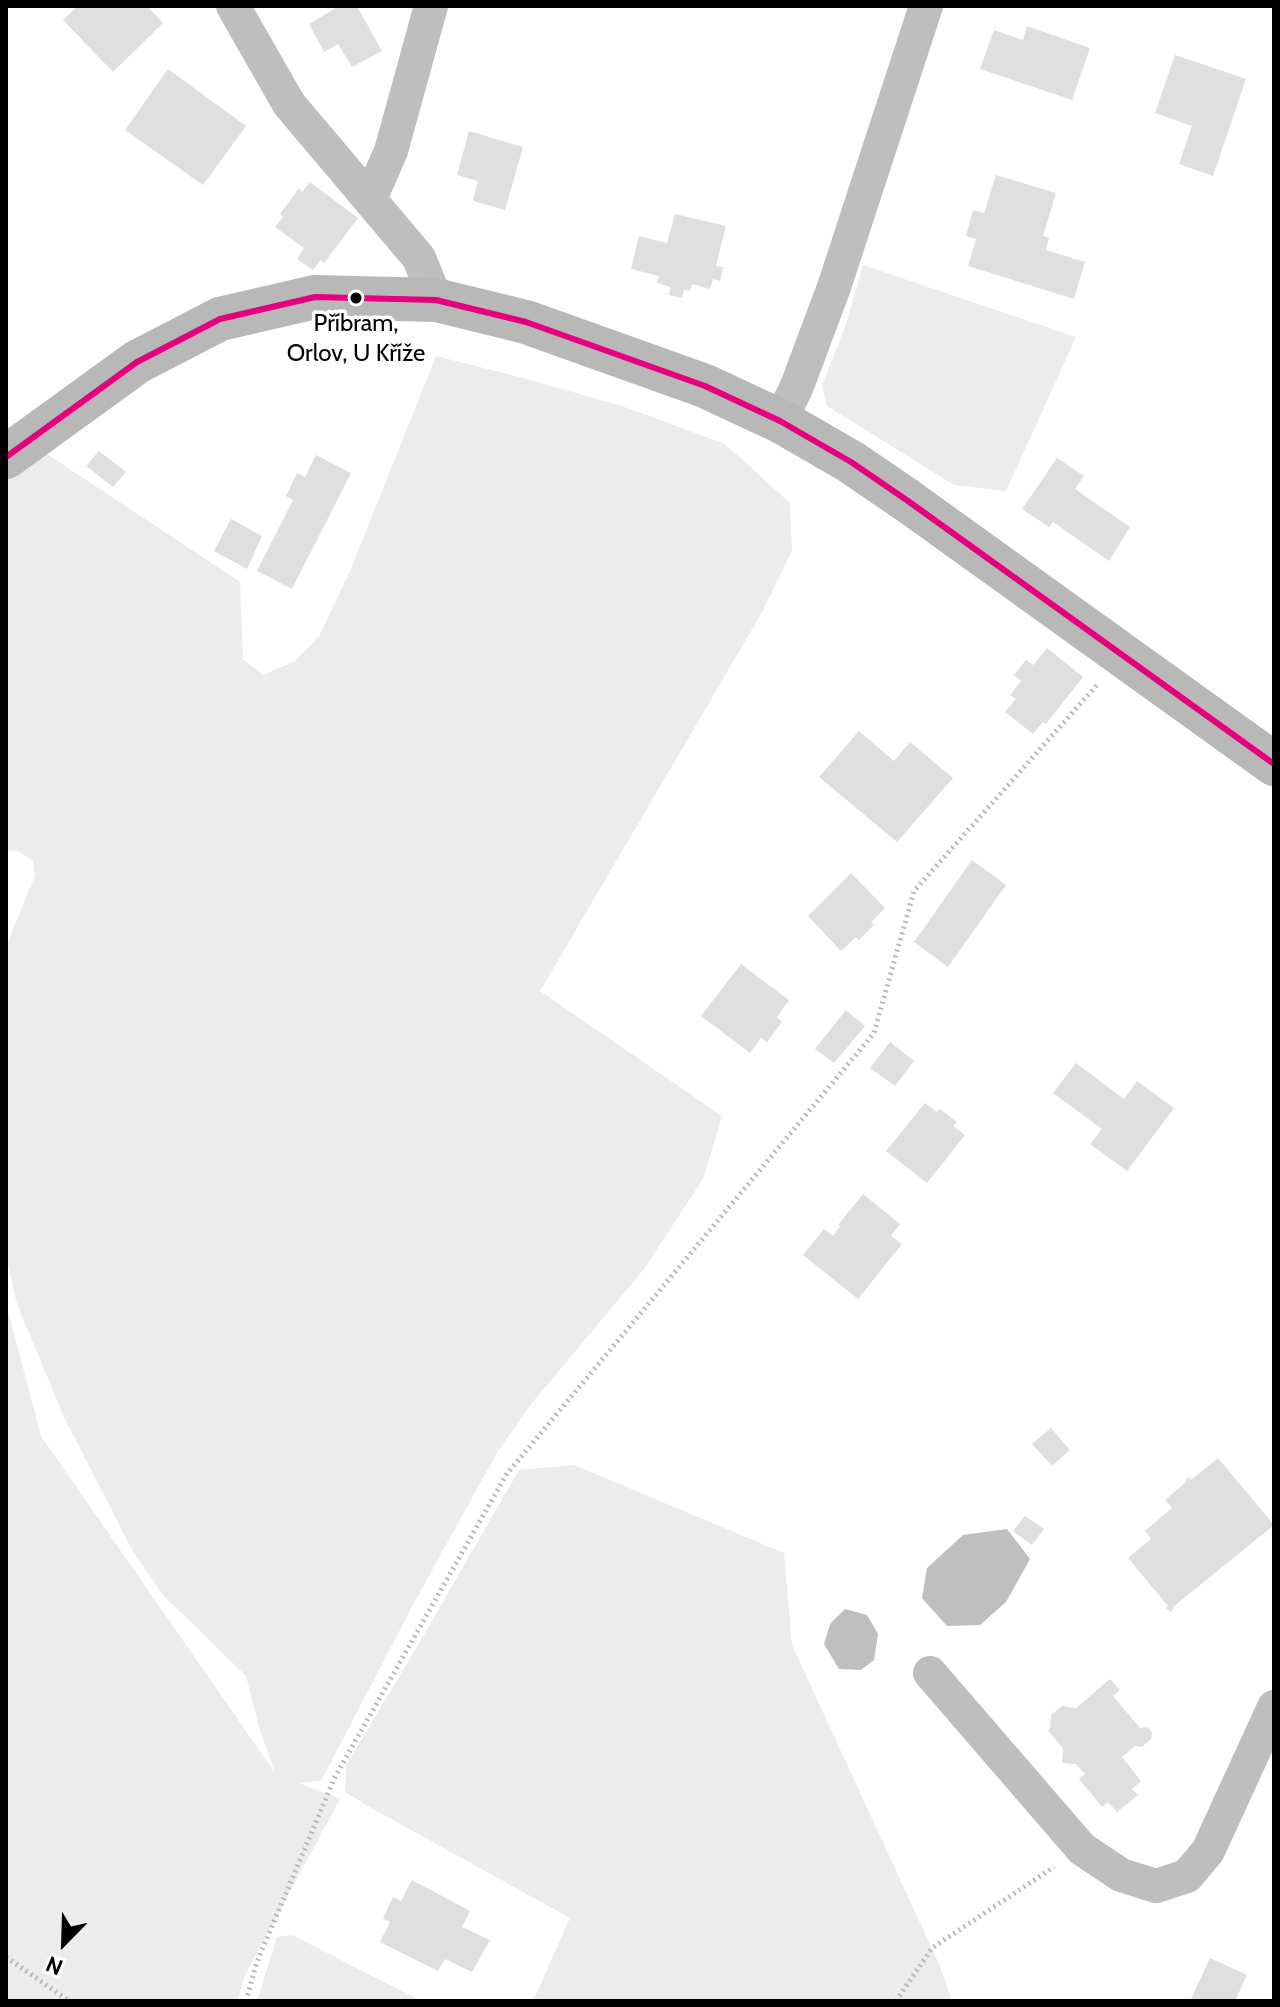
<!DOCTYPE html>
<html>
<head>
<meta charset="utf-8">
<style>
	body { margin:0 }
	#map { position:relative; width:1280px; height:2007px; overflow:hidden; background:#fff; font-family:Cabin,sans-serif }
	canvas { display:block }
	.frame { position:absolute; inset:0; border:8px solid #000; pointer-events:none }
	.north { position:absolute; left:24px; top:1903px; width:80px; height:80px; -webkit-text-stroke:6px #fff; paint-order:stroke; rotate:203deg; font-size:22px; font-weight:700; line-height:32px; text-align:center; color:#000 }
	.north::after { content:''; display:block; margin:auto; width:28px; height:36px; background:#000; clip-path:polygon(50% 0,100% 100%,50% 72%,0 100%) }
</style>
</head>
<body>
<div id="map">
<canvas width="1280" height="2007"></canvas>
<div class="frame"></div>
<div class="north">N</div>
</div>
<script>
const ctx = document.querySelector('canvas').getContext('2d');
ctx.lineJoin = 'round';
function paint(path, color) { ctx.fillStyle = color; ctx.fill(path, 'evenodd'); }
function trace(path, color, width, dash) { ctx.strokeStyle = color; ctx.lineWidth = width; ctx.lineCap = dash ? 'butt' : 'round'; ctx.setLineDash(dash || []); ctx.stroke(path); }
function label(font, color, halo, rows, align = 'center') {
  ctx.font = font + ' Cabin,sans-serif'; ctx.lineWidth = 7; ctx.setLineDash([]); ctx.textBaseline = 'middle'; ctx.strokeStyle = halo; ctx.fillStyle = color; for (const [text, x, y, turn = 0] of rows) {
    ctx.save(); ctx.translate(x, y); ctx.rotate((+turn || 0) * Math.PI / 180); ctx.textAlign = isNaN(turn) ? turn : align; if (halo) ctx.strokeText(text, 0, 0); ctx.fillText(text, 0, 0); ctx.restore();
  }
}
paint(new Path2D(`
	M 863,265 L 1076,337 L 1006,491 L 954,485 L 827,406 L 822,386 L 846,324 Z
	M 436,356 L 527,379 L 622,406 L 725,444 L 790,503 L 792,551 L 760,616 L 540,991 L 722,1116 L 703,1179 L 644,1269 L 532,1403 L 498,1451 L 414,1603 L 321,1781 L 299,1783 L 340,1799 L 244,1977 L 238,2001 L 6,2001 L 6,1303 L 41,1436 L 275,1773 L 259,1727 L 246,1676 L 163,1595 L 131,1548 L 64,1417 L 17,1304 L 6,1257 L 6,946 L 35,876 L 33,861 L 18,851 L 6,850 L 6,479 L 44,452 L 240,582 L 243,659 L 263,675 L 295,661 L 319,636 L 351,569 Z
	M 574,1465 L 784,1553 L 792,1645 L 939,1964 L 952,2001 L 533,2001 L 570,1918 L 368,1806 L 345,1792 L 346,1765 L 411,1657 L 519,1470 Z
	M 292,1935 L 421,2001 L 257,2001 L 277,1937 Z`), '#ececec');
paint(new Path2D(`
	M 1007,1529 L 1030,1559 L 1006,1602 L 980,1625 L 947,1626 L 922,1598 L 927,1568 L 963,1535 Z
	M 845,1609 L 867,1615 L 878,1634 L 874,1660 L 861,1670 L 839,1669 L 824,1644 L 830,1624 Z`), '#bfbfbf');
paint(new Path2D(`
	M 78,6 L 147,6 L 163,23 L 113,72 L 63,20 Z
	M 339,6 L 357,6 L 382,51 L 352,67 L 338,44 L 324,52 L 309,24 Z
	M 1027,26 L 1090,48 L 1072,100 L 980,69 L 994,30 L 1023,40 Z
	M 1175,55 L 1246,79 L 1213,176 L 1179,164 L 1192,126 L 1155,113 Z
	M 168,69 L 246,126 L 203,185 L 125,130 Z
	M 469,131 L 523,147 L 505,210 L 473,201 L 478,181 L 457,175 Z
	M 996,175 L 1056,193 L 1043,236 L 1049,238 L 1046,250 L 1085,262 L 1074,299 L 968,266 L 976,239 L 966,236 L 973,210 L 984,213 Z
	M 310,182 L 358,218 L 324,263 L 321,260 L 313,270 L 297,259 L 304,248 L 275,227 L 283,217 L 280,214 L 299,188 L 302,192 Z
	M 675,214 L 726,226 L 716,266 L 723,267 L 720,281 L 713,279 L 710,289 L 692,284 L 690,291 L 684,290 L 682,298 L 669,295 L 671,287 L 657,283 L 659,276 L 631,269 L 639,236 L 667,243 Z
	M 99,451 L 126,472 L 113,487 L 86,466 Z
	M 316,455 L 351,473 L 292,589 L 257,571 L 293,500 L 286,496 L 297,473 L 305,477 Z
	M 1057,458 L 1084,476 L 1075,489 L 1130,527 L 1109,561 L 1053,522 L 1049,527 L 1022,509 Z
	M 231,519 L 262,536 L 247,569 L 214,551 Z
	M 1047,648 L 1083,677 L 1046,724 L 1043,722 L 1033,734 L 1005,712 L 1016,699 L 1010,695 L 1021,681 L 1014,675 L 1026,660 L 1033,665 Z
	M 859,731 L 894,761 L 910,742 L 953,778 L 897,842 L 819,777 Z
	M 972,860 L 1006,885 L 948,967 L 914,942 Z
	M 851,873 L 885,908 L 871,922 L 874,925 L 859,940 L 856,937 L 841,951 L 808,916 Z
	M 741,964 L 789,1000 L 777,1017 L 782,1022 L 767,1042 L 761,1038 L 750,1053 L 701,1016 Z
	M 846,1010 L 865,1026 L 834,1063 L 815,1049 Z
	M 890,1042 L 914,1061 L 895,1086 L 870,1068 Z
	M 1076,1063 L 1124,1099 L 1137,1081 L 1174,1108 L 1127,1171 L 1090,1144 L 1102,1129 L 1053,1093 Z
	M 925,1103 L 937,1112 L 940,1109 L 957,1122 L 953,1126 L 965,1135 L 927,1183 L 886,1151 Z
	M 863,1194 L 900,1224 L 891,1236 L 902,1244 L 858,1299 L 803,1255 L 824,1229 L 833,1236 L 840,1227 L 838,1225 Z
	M 1051,1428 L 1070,1450 L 1052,1466 L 1032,1444 Z
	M 1218,1458 L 1274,1525 L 1173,1607 L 1174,1609 L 1170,1612 L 1166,1608 L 1168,1606 L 1128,1558 L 1151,1539 L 1145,1531 L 1172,1508 L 1165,1500 L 1186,1482 L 1185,1480 L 1189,1477 L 1191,1480 Z
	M 1025,1516 L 1044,1529 L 1032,1545 L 1013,1531 Z
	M 1110,1679 L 1120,1690 L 1113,1696 L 1140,1728 L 1147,1727 L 1152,1732 L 1151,1739 L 1142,1747 L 1135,1746 L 1122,1757 L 1141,1781 L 1132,1789 L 1138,1795 L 1117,1812 L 1108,1802 L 1102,1807 L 1079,1779 L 1085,1774 L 1076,1764 L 1062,1763 L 1063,1748 L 1048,1731 L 1050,1729 L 1051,1715 L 1062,1706 L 1076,1708 Z
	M 412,1880 L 470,1911 L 462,1927 L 490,1940 L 472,1972 L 445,1959 L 438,1971 L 380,1942 L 390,1922 L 383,1918 L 393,1897 L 401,1901 Z
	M 1210,1958 L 1247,1975 L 1235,2001 L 1190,2001 Z`), '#dfdfdf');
trace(new Path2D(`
	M 6,1957 L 69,2001
	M 246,2001 L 257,1962 L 335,1777 L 506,1475 L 874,1033 L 914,891 L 1097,685
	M 896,2001 L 932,1948 L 1054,1867`), '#b9b9b9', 5, [2, 4]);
trace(new Path2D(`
	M 233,6 L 289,104 L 419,258 L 436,300
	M 370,199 L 391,151 L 431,6
	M 780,421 L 797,386 L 834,287 L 926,6
	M 930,1673 L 1082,1849 L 1121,1875 L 1156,1886 L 1187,1876 L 1208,1851 L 1274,1707`), '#bebebe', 34);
trace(new Path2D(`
	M 6,457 L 137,362 L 220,319 L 315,297 L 436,300 L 526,322 L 705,386 L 780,421 L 851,462 L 908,501 L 1274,764`), '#b8b8b8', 44);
trace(new Path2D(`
	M 6,457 L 137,362 L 220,319 L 315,297 L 436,300 L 526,322 L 705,386 L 780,421 L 851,462 L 908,501 L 1274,764`), '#e5007d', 6);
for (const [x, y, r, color] of [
	[356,298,7,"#000"]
]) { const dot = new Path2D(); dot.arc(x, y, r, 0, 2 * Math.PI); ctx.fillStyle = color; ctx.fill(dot); trace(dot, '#fff', 3); }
label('24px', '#000', '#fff', [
	["Příbram,",356,324],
	["Orlov, U Kříže",356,354]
]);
</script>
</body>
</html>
